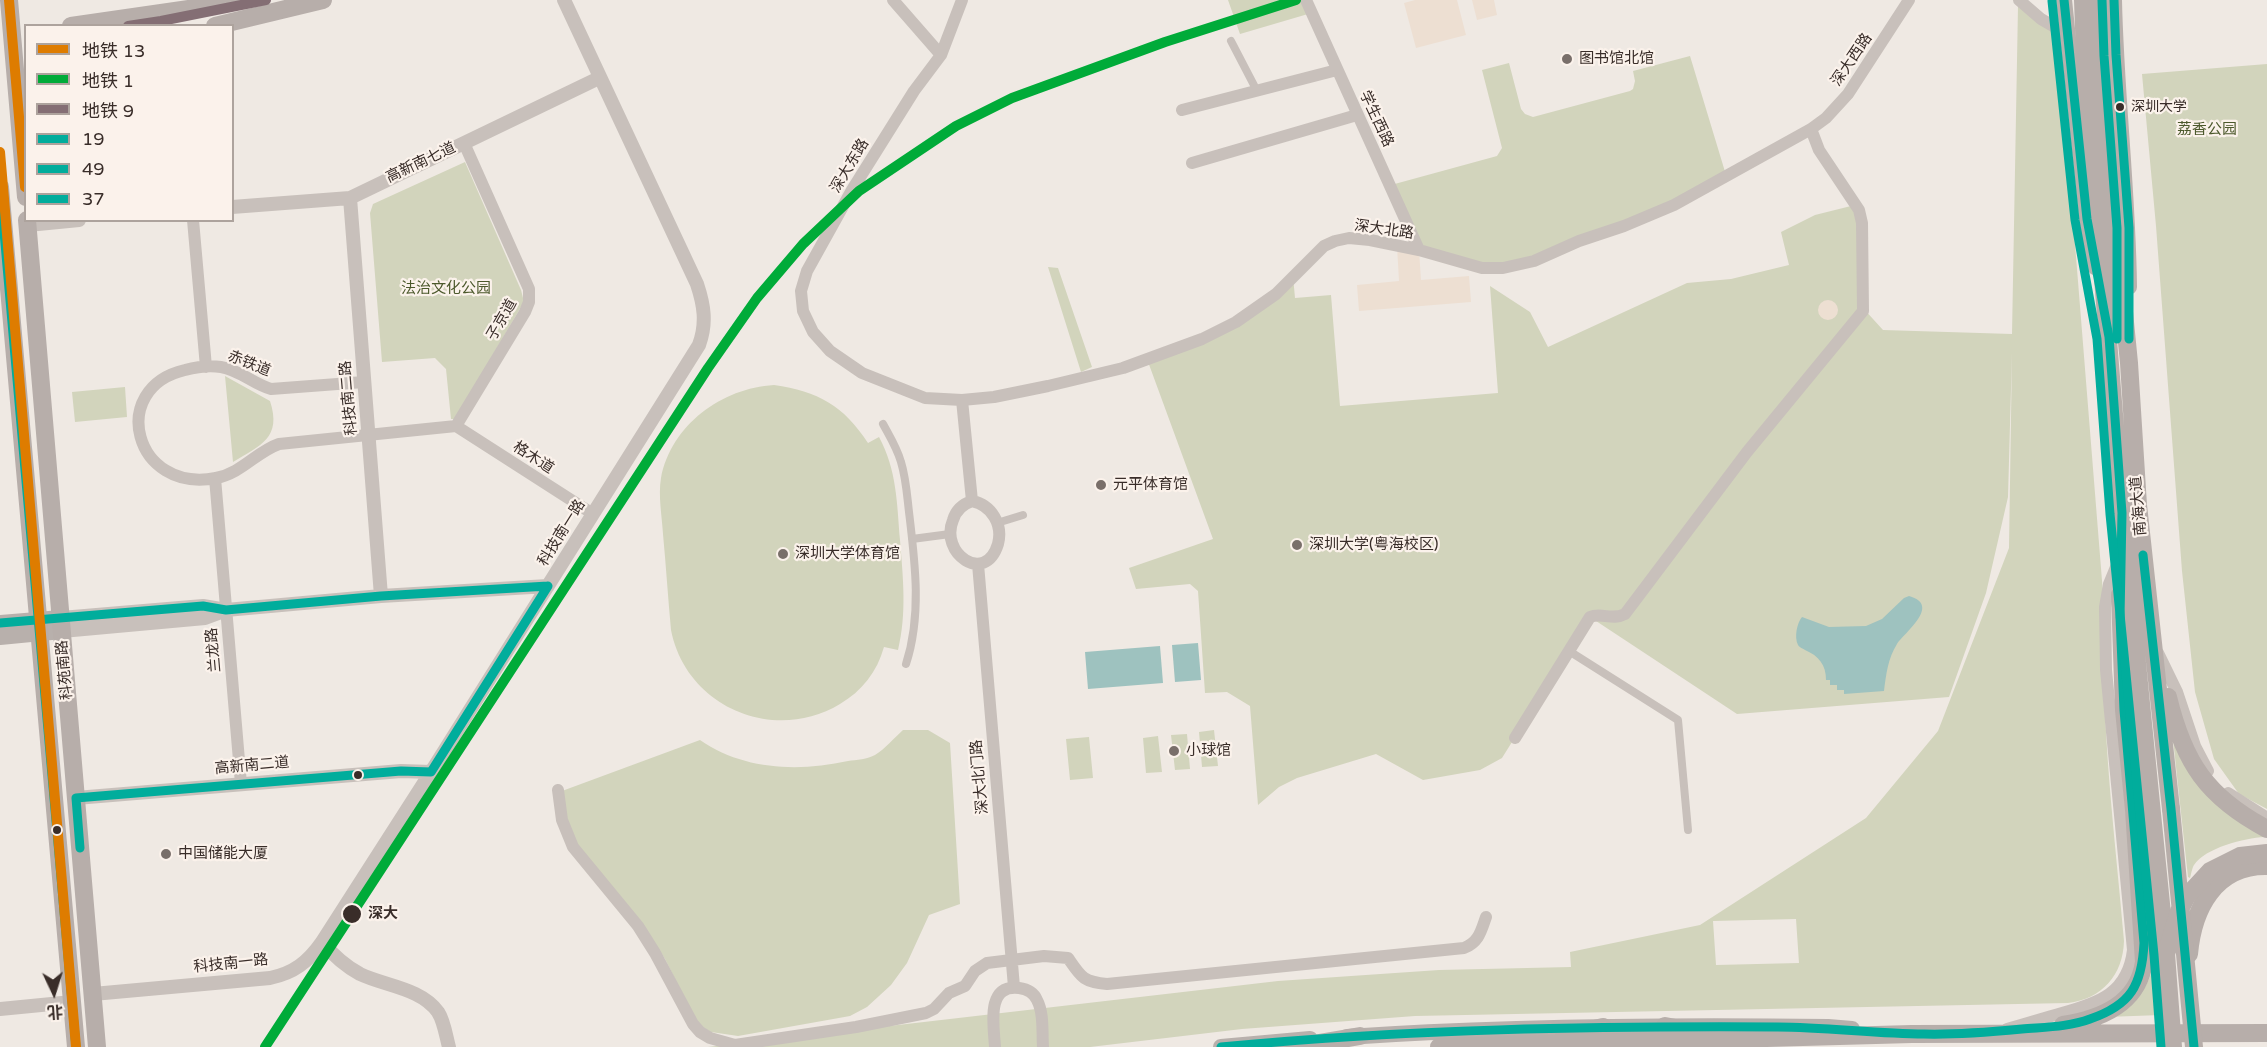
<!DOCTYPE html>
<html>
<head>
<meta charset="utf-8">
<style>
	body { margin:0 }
	#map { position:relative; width:2267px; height:1047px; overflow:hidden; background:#efe9e3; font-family:"Varela Round","Noto Sans SC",sans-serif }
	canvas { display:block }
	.legend { position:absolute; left:24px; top:24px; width:210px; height:198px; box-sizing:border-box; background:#fbf2eb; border:2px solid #ada39d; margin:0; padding:8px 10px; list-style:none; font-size:18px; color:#392d29 }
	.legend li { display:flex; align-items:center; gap:12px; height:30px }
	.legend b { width:30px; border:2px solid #ada39d }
	.north { position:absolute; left:24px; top:963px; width:60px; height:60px; -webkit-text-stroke:4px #fbf2eb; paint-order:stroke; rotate:176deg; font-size:16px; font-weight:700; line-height:24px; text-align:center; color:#392d29 }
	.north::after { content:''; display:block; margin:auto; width:21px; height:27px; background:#392d29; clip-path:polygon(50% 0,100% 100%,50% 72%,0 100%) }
</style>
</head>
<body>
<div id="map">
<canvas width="2267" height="1047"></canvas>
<ul class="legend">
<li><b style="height:8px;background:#de7c00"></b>地铁 13</li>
<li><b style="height:8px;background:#00ab39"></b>地铁 1</li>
<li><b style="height:8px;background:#846e74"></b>地铁 9</li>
<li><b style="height:8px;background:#01ad9c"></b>19</li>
<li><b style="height:8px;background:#01ad9c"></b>49</li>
<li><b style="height:8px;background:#01ad9c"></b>37</li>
</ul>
<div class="north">北</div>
</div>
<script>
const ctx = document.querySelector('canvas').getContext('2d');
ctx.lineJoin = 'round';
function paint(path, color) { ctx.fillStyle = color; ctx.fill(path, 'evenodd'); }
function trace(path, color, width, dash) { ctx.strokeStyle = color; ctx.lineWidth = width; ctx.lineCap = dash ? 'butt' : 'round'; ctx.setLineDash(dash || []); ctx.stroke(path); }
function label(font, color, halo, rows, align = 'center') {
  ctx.font = font + ' "Varela Round","Noto Sans SC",sans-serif'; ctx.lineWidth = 4.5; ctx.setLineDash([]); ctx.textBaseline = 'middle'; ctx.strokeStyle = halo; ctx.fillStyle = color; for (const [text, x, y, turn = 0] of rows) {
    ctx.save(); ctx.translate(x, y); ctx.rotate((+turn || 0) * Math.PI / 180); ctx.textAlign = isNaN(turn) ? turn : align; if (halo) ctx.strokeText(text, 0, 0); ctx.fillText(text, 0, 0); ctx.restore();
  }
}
paint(new Path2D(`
	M 1228,0 L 1302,0 L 1308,14 L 1240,34 Z
	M 2018,6 L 2058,32 L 2105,618 C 2100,725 2115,834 2124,941 C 2123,975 2102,999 2068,1003 L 1415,1016 L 1242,1029 L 1090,1047 L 708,1047 L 1278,981 L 1439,970 L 1571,967 L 1570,952 L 1700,925 L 1866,818 L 1938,731 L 2009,548 L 2012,352 L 2008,497 L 1986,593 L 1949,697 L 1737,714 L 1590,617 L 1502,758 L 1480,770 L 1423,780 L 1376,754 L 1297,778 L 1279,787 L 1258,805 L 1250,706 L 1227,692 L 1205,693 L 1198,591 L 1190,584 L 1136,589 L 1129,568 L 1213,539 L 1147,359 L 1202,339 L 1293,276 L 1295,298 L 1331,295 L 1340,406 L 1498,393 L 1490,286 L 1530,312 L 1548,347 L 1687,283 L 1731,279 L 1789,265 L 1781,232 L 1815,215 L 1855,205 L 1863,308 L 1883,330 L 2012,334 ZM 1796,919 L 1799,963 L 1716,965 L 1713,921 Z
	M 1690,56 L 1726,175 L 1674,205 L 1503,268 L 1419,250 L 1391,185 L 1497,156 L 1502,148 L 1482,70 L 1509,63 L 1521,109 L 1525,114 L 1533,117 L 1630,91 L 1633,89 L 1635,81 L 1633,71 Z
	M 2267,64 L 2267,809 L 2239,794 L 2214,759 L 2195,692 L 2182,571 L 2156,226 L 2142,74 Z
	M 465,162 L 521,290 L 524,302 L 455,419 L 451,419 L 446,369 L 435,358 L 382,362 L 370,213 L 373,204 Z
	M 1048,267 L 1058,268 L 1092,367 L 1081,372 Z
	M 225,376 L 270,401 C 282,438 261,445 233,462 Z
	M 774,385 C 818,391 844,406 868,443 L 879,437 C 897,470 897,504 900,540 C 903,578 907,613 898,650 L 884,647 C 877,672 862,691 840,704 C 774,744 686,707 671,630 C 668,598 666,566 663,534 C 662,516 658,496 661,478 C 671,425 722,388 774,385 Z
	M 125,387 L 127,417 L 75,422 L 72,392 Z
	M 903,730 L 928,730 L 950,743 L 960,904 L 929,915 L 907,963 L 891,985 L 867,1007 L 850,1016 L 738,1036 L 711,1032 L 702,1027 L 695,1019 L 665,959 L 646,930 L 585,856 L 567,827 L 562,791 L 700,740 C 743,770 798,772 848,761 C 856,760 868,759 875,755 C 885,749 894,738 903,730 Z
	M 1214,730 L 1218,766 L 1202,767 L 1199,732 Z
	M 1187,734 L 1190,769 L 1175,770 L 1171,735 Z
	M 1158,736 L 1162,772 L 1146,773 L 1143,738 Z
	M 1089,737 L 1093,778 L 1070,780 L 1066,739 Z
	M 2173,739 L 2252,828 L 2264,837 C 2245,838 2205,848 2194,865 C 2192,868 2191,875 2190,878 L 2188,877 Z
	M 2156,955 L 2161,1015 L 2106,1017 C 2139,1000 2148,992 2156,955 Z`), '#d2d4bc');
paint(new Path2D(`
	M 1415,0 L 1457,0 L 1466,35 L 1416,48 L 1404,3 Z
	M 1472,0 L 1494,0 L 1497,15 L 1477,20 Z
	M 1397,246 L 1419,250 L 1421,280 L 1469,276 L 1471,302 L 1359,311 L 1357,285 L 1399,281 Z
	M1818 310a10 10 0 1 1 20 0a10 10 0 1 1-20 0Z`), '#eddfd2');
paint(new Path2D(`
	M 1909,596 C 1942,605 1904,633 1897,644 C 1888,658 1886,675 1884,691 L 1844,694 L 1844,690 L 1837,690 L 1837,685 L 1830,685 L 1830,680 L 1826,680 C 1826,665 1819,656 1805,650 C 1802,648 1800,648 1798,645 C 1794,637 1797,623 1802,617 L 1829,627 L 1866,626 L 1882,619 L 1904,598 Z
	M 1198,643 L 1201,680 L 1175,682 L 1172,645 Z
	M 1160,646 L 1163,683 L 1088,689 L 1085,652 Z`), '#9ec2bf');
trace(new Path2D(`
	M 1231,41 L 1257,91
	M 883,424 C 890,437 897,448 901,462 C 906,478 907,495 909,512 C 915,562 922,615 906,664
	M 997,523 L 1023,515
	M 912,539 L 950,534
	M 1569,651 L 1678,720 L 1688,830`), '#c8c0bb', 8);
trace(new Path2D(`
	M 893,0 L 941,55
	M 962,0 L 941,55 L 914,91 L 852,190 L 807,271 L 801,291 L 803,311 L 813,332 L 830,351 L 862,373 L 925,398 L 962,400 L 994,397 L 1048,386 L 1123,368 L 1202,339 L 1236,322 L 1276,294 L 1324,246 L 1335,241 L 1349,238 L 1370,240 L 1419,250 L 1482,268 L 1503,268 L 1534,261 L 1579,241 L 1624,226 L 1674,205 L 1811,129 L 1826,118 L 1848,94 L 1909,0
	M 1306,0 L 1419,250
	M 2019,0 L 2041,19 L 2067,34
	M 1182,110 L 1337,70
	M 1192,163 L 1357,115
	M 193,220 L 206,367
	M 364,382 L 271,389 C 253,384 240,370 221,367 C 209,365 196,367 185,370 C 107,388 134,494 216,478 C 242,473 256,452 279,444 L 456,426 L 525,312 L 529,302 L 529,289 L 464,143
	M 962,400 L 972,501
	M 456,426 L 593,514
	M 215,478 L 241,784
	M 972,501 C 992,505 1003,525 998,544 C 985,586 939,553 953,520 C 956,510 963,504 972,501 Z
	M 978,564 L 1014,987
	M 2158,653 L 2177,692 L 2195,746 L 2208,771
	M 1515,738 L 1590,617 C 1602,612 1612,621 1625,614 L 1747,452 L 1863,311 L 1862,223 L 1859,210 L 1819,150 L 1811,129
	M 558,790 L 562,820 L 573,847 L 638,926 L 655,953 L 693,1024 L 700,1032 L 710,1038 L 735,1045 L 856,1027 L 926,1013 L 934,1009 L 949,993 L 965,986 L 975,971 L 987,963 L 1044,956 L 1068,958 C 1081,977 1083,982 1107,984 L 1464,948 C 1479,942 1481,931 1486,917
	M 2228,793 L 2267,818
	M 2007,1029 C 2025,1024 2044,1018 2062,1013 C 2099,1003 2128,993 2133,950 L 2106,670 L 2105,607 L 2109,584 L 2121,555
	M 995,1047 C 994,1027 985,984 1019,988 C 1027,989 1034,993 1037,1000 C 1044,1013 1042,1033 1043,1047`), '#c8c0bb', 12);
trace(new Path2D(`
	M 350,198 L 381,596
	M 232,207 L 350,198 L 599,78
	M 28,225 L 79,220
	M 61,618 L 203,606 L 226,610 L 381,596 L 548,586
	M 62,631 L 205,618 L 224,611
	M 76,798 L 401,771 L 431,772
	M 322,942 C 333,955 345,966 360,974 C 385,986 421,988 438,1012 C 444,1021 446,1036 449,1047
	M 93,994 L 270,978 C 294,973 308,962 322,942 L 431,772 L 699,345 C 707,323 704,305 697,284 L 564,0
	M 0,1009 L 72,1002`), '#c8c0bb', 14);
trace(new Path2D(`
	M 2064,0 L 2087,219 L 2095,267
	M 2114,0 C 2116,96 2128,191 2129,287
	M 0,623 L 61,618
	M 0,637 L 62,631
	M 1347,1037 C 1507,1026 1668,1025 1828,1027 L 1852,1029
	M 1221,1047 L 1310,1039`), '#b8b0ac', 16);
trace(new Path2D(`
	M 9,0 L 26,197
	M 2083,0 L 2085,56 L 2122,513 L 2166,954
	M 2098,0 L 2100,66 L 2129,363 L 2138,505 L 2171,809
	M 71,26 L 202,7 L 234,0
	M 215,26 L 323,0
	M 0,187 L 76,1047
	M 27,220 L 97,1047
	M 2168,697 C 2184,763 2207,797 2267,829
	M 2189,954 C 2193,909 2215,865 2267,866
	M 2063,1025 C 2101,1019 2138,1004 2144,962 L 2134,810 L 2124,710 L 2120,595
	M 1665,1026 L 1697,1032
	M 1564,1036 L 1603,1027
	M 1295,1047 L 1360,1036
	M 1439,1047 L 1912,1034 L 2267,1033`), '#b7aeaa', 18);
trace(new Path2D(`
	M 2171,809 L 2194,1047
	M 2173,1047 L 2166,954 L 2179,911 L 2187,896 L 2210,871 L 2240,856 L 2267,853`), '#b7aeaa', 18);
trace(new Path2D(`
	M 2114,0 L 2116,55 L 2129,228 L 2129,339
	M 2143,555 L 2171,809 L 2194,1047
	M 1221,1047 C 1406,1029 1592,1026 1778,1027 C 1827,1027 1876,1034 1924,1034 C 1957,1035 1990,1032 2022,1029 C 2044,1027 2069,1027 2090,1019 C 2131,1005 2142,985 2144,943 L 2124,710 L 2120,617 L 2122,513 L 2109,337 L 2087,219 L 2064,0`), '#01ad9c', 9);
trace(new Path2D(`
	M 0,187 L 76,1047
	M 0,623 L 203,606 L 226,610 L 381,596 L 548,586
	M 80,848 L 76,798 L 401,771 L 431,772 L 548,586`), '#01ad9c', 9);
trace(new Path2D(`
	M 2102,0 L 2104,56 L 2117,228 L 2117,339
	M 2052,1 L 2075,220 L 2097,339 L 2110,514 L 2154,955 L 2161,1047`), '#01ad9c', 9);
trace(new Path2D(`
	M 9,0 L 25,187
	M 0,152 L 76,1047`), '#de7c00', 10);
trace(new Path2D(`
	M 265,1047 L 708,368 L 757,298 L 803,244 L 859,191 L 956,126 L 1012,98 L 1165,42 L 1296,0`), '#00ab39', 10);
trace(new Path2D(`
	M 128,26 L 161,21 L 266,0`), '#846e74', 10);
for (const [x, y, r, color] of [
	[1567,59,6,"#796f6a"],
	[2120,107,5,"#392d29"],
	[1101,485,6,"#796f6a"],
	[1297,545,6,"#796f6a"],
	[783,554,6,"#796f6a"],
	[1174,751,6,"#796f6a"],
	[358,775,5,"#392d29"],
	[57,830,5,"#392d29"],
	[166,854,6,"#796f6a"],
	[352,914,10,"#392d29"]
]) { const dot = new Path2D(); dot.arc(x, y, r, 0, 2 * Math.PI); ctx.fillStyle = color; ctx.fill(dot); trace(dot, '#fbf2eb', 2); }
label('14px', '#392d29', '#fbf2eb', [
	["深圳大学",2131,107]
], 'left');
label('15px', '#392d29', '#fbf2eb', [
	["图书馆北馆",1579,59],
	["元平体育馆",1113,485],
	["深圳大学(粤海校区)",1309,545],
	["深圳大学体育馆",795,554],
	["小球馆",1186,751],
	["中国储能大厦",178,854]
], 'left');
label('15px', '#392d29', '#fbf2eb', [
	["深大西路",1852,60,-56],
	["学生西路",1376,119,65],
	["高新南七道",421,163,-25],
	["深大东路",850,166,-59],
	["深大北路",1384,230,8],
	["子京道",502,320,-60],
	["赤铁道",249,364,22],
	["科技南二路",349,398,-95],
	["格木道",533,458,33],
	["南海大道",2139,506,-95],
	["科技南一路",562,533,-58],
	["兰龙路",214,650,-95],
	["科苑南路",65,670,-95],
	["高新南二道",252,766,-5],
	["深大北门路",980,777,-95],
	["科技南一路",231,964,-6]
]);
label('15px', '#4c592c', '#fbf2eb', [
	["荔香公园",2207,130],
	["法治文化公园",446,289]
]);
label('bold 15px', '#392d29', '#fbf2eb', [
	["深大",368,914]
], 'left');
</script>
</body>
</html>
